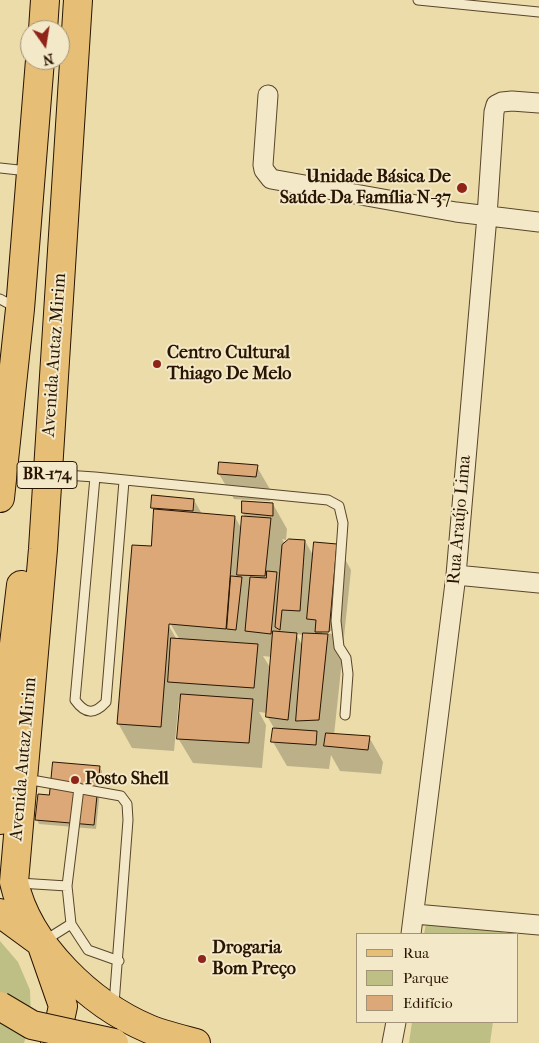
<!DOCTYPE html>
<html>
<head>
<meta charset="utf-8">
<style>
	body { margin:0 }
	#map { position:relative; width:539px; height:1043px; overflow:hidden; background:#ecdcaa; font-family:"IM FELL French Canon",serif }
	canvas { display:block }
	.legend { position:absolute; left:356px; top:933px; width:162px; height:90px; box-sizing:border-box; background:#f3e8c8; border:1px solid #a29378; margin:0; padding:6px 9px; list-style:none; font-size:15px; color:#281401 }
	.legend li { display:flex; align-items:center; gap:10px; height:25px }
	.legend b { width:25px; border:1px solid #a29378 }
	.north { position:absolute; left:20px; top:20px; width:50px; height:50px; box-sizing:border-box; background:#f3e8c8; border:1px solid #a29378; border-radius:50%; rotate:167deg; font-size:14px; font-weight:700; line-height:20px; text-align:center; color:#281401 }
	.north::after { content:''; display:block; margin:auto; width:18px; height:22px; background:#8f2418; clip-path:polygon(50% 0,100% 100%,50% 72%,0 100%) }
</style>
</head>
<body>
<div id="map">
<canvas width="539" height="1043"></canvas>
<ul class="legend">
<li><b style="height:6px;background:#e6be75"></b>Rua</li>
<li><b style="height:14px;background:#bdbf85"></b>Parque</li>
<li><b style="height:14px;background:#dda878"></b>Edifício</li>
</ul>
<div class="north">N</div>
</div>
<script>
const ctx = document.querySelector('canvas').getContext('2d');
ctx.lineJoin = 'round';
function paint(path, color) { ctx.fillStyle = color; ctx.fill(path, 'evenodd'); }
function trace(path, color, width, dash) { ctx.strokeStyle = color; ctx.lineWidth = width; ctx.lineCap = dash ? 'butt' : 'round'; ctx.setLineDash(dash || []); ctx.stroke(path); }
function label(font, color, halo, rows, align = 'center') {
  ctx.font = font + ' "IM FELL French Canon",serif'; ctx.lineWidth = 4; ctx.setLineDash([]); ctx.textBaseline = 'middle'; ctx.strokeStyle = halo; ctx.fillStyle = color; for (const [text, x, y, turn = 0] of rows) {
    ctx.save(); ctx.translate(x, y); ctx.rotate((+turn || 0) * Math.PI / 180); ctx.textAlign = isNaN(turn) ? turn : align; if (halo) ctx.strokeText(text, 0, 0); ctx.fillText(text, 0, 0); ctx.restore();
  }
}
paint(new Path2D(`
	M 505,919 L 503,934 L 424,934 L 426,923 Z
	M 0,941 L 18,962 L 30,990 L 31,1020 L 24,1043 L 0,1043 Z
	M 412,1022 L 493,1022 L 490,1043 L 409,1043 Z`), '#bdbf85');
paint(new Path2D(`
	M 257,467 L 271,491 L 270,501 L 234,499 L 219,474 Z
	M 194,500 L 202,514 L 235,517 L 242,530 L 245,517 L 243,513 L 273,504 L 287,529 L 286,540 L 282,539 L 285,544 L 305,541 L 314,557 L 337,545 L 351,570 L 342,656 L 340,656 L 342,660 L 334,735 L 369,737 L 383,762 L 381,774 L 340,771 L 331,755 L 329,769 L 287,766 L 273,742 L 274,728 L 267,716 L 267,713 L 259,712 L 266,725 L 262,768 L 193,763 L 178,738 L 181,704 L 179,699 L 174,751 L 132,748 L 118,723 L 152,548 L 155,512 L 152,508 ZM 167,618 L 180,640 L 177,640 L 165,619 ZM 322,631 L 335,631 L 335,634 L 322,633 ZM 296,634 L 304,635 L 303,647 ZM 263,656 L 272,657 L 271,669 Z
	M 99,767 L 102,771 L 96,829 L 39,824 L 37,820 Z`), '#0003');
const building = new Path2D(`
	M 219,462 L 258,465 L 256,477 L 218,474 Z
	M 152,495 L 194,499 L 193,511 L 151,508 Z
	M 242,501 L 273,503 L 273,516 L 242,513 Z
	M 154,509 L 235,516 L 226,629 L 169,624 L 161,727 L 117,724 L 132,545 L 151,546 Z
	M 242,516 L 271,518 L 265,576 L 237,575 Z
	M 289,539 L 305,540 L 300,611 L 282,610 L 280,630 L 275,627 L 282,545 Z
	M 314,542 L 337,544 L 329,632 L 315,632 L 316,620 L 307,619 Z
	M 267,571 L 277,572 L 271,634 L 245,631 L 250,577 L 266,578 Z
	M 231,576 L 242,577 L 236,630 L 227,629 Z
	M 273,631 L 297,633 L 288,720 L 266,717 Z
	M 303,633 L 328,634 L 319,720 L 296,721 Z
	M 171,638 L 258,644 L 254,688 L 168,682 Z
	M 181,694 L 253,699 L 249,743 L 177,739 Z
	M 273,728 L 317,731 L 316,745 L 271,742 Z
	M 326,733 L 370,736 L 368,750 L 324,746 Z
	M 53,762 L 100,766 L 94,825 L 35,820 L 38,794 L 49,795 Z`);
paint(building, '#dda878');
trace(building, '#281401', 1);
const service = new Path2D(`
	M 418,0 L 539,12
	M 0,168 L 28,171
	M 0,299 L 17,308
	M 50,474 L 95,477 L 328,500 L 339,506 L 343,523 L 336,621 L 339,647 L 346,658 L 348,674 L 345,715
	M 95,477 L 75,700 C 85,714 94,715 106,702 L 124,481
	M 26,779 L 121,796 L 127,804 L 128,820 L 114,1004
	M 19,883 L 67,886
	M 71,924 L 67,886 L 79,788
	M 44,941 L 71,924 L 88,950 L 119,961`);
const minor = new Path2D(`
	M 268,95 L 263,165 L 264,170 L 271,179 L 456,212 L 539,222
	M 456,575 L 539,583
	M 415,914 L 539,925
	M 411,934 L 456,575 L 487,216 L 494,112 L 496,105 L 502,102 L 512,101 L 539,103
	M 392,1043 L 396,1022`);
const primary = new Path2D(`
	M 78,0 L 43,549 L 14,882 C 28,945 90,1004 149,1029 C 164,1035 180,1039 196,1043
	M 43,30 L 45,0
	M 0,498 L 20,309 L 40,60
	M 0,820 L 7,703 L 21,585
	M 0,913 L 41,943 L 63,1006 L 55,1043`);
trace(service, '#59462b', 11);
trace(minor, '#59462b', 21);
trace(primary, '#281401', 30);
trace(service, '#f3e8c8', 9);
trace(minor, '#f3e8c8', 19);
trace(primary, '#e6be75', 28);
const primaryBridge = new Path2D(`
	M 0,1006 L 32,1025 L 114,1043`);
trace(primaryBridge, '#281401', 30, []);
trace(primaryBridge, '#e6be75', 28);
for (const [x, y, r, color] of [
	[462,188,6,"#8f2418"],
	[157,364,5,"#8f2418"],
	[75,780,5,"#8f2418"],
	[202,959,5,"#8f2418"]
]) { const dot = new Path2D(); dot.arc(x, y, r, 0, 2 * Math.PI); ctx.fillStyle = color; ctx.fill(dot); trace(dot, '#f3e8c8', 2); }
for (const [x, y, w] of [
	[47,475,60]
]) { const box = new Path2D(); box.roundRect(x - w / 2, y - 13.5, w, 27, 4); ctx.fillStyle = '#f3e8c8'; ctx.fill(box); trace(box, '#281401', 1); }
label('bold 16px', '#281401', null, [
	["BR-174",47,475]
]);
label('bold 18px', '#281401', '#f3e8c8', [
	["Unidade Básica De",451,178,"right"],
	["Saúde Da Família N-37",451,199,"right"],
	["Centro Cultural",167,354],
	["Thiago De Melo",167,375],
	["Posto Shell",85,780],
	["Drogaria",212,949],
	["Bom Preço",212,970]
], 'left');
label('18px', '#281401', '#f3e8c8', [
	["Avenida Autaz Mirim",55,355,-86],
	["Rua Araújo Lima",460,520,-85],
	["Avenida Autaz Mirim",24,759,-85]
]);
</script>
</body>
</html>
